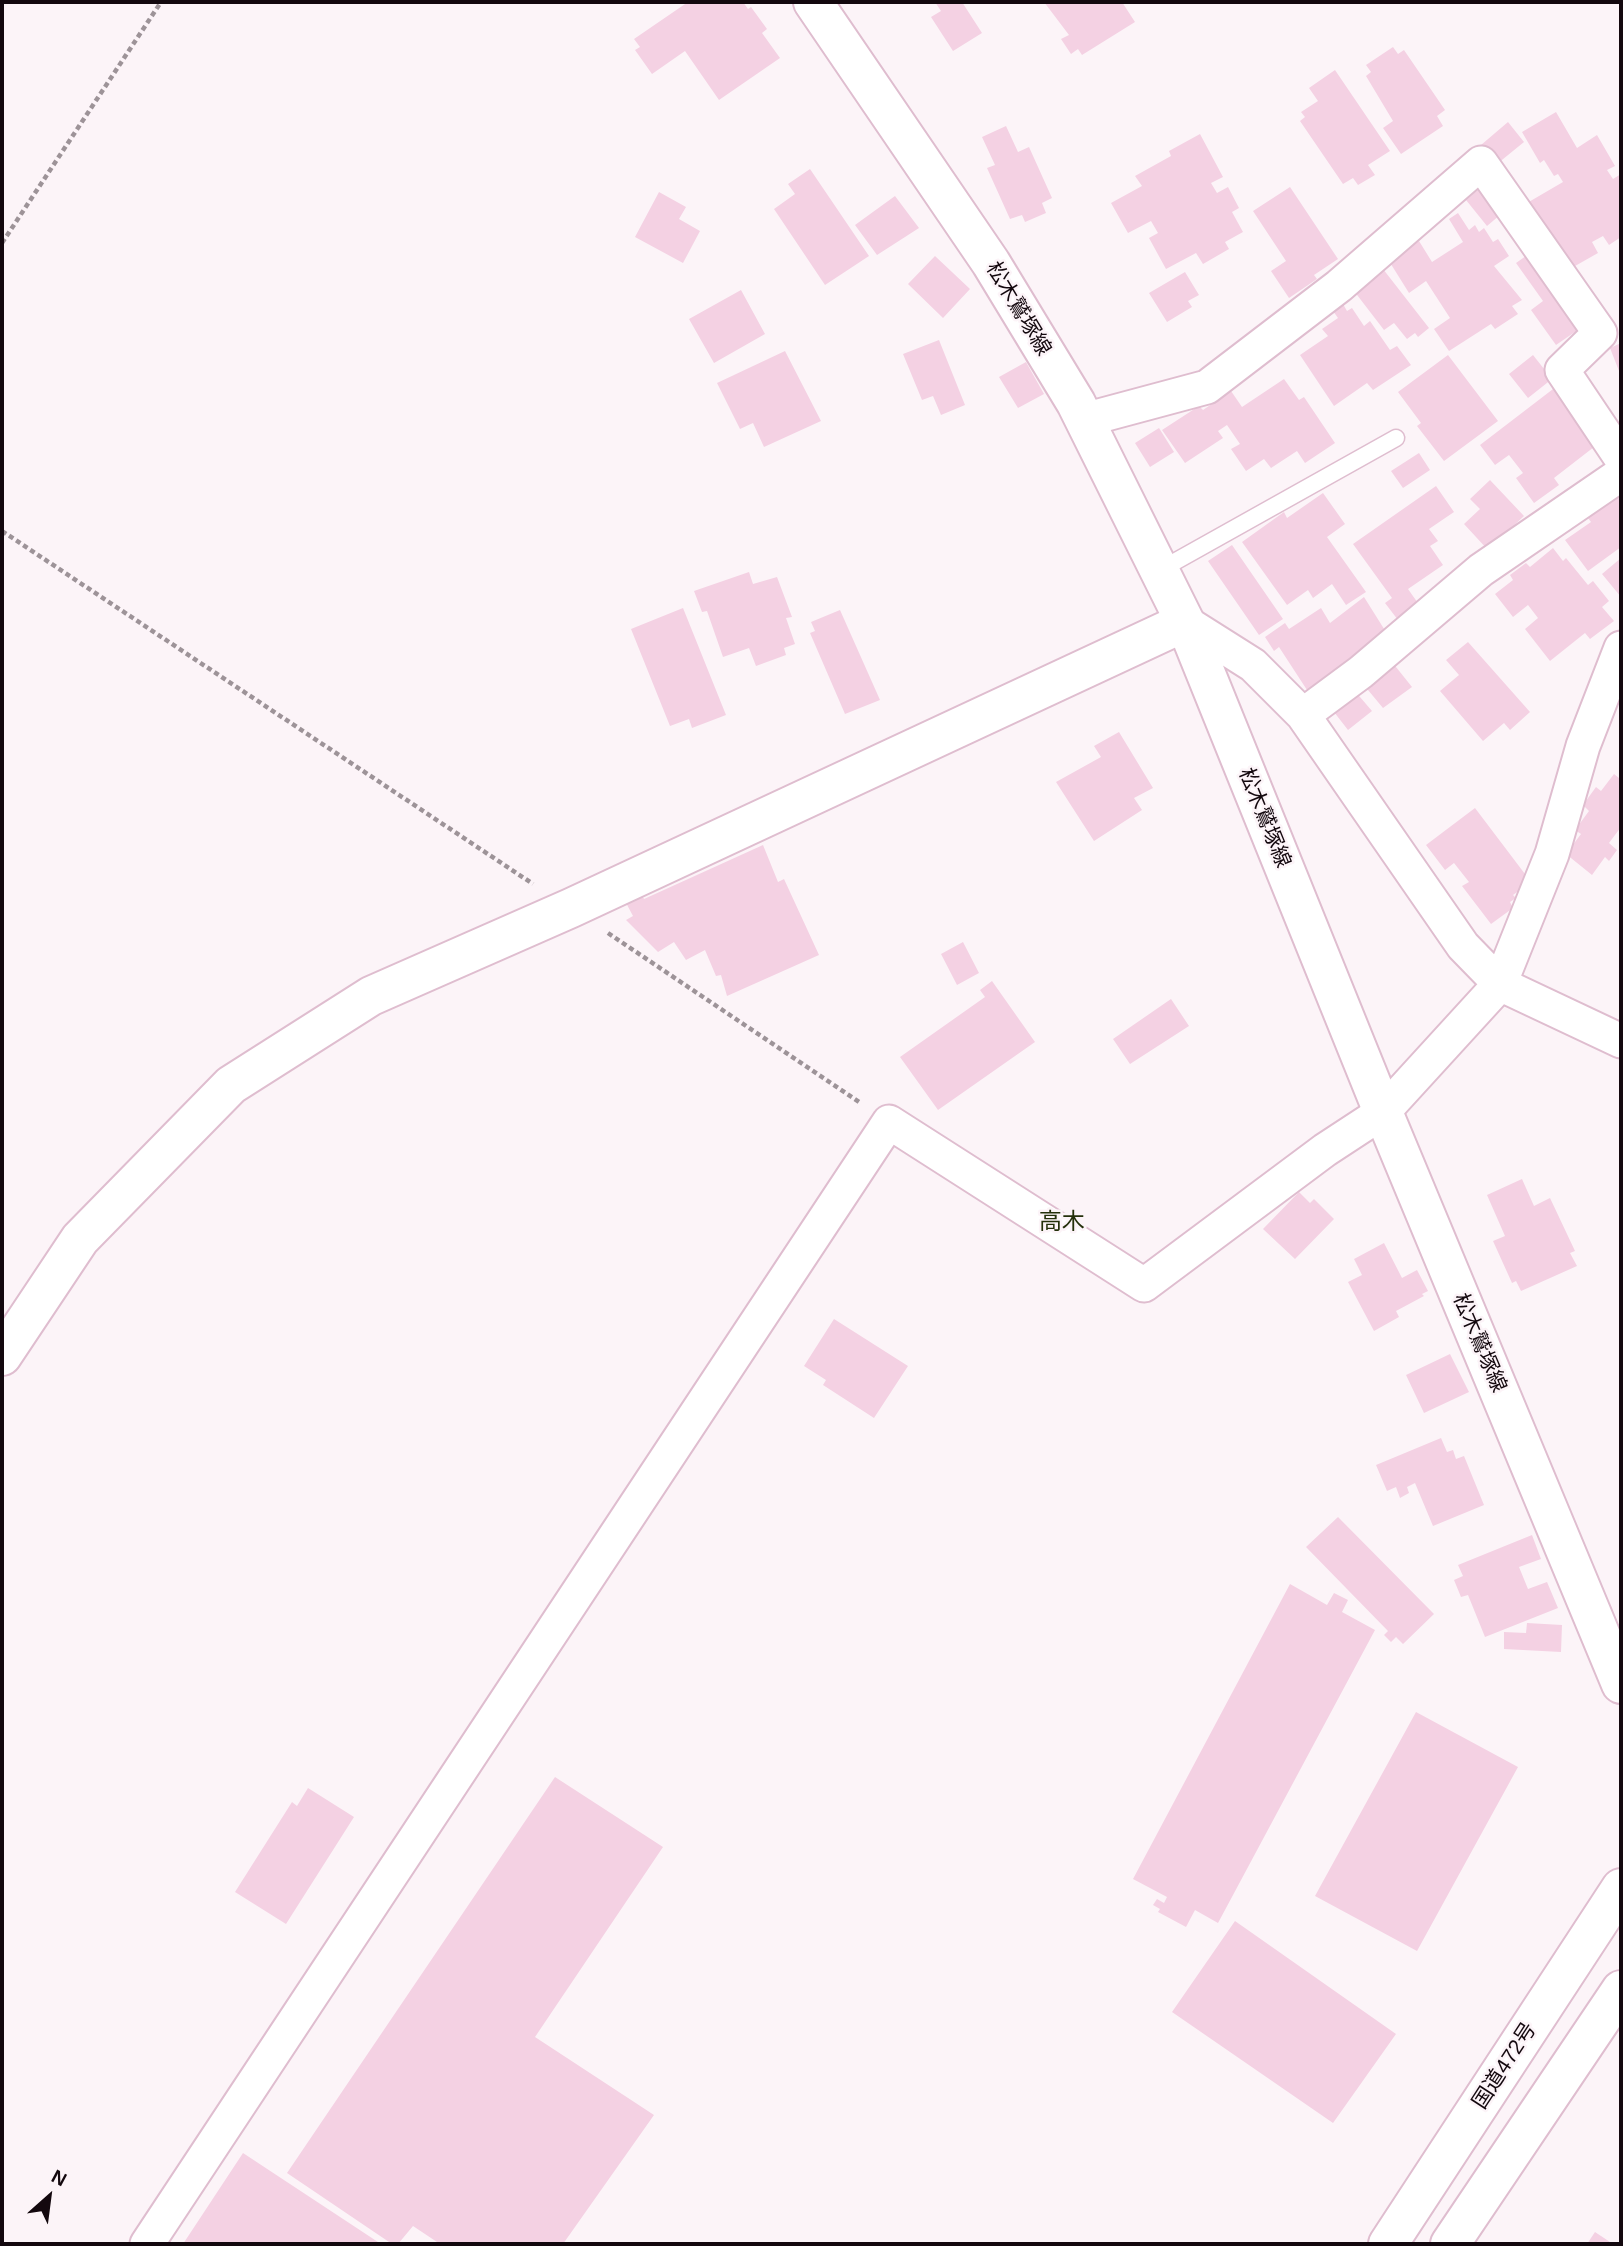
<!DOCTYPE html>
<html>
<head>
<meta charset="utf-8">
<style>
	body { margin:0 }
	#map { position:relative; width:1623px; height:2246px; overflow:hidden; background:#fcf4f8; font-family:Helvetica,sans-serif }
	canvas { display:block }
	.frame { position:absolute; inset:0; border:4px solid #13080e; pointer-events:none }
	.north { position:absolute; left:14px; top:2162px; width:70px; height:70px; -webkit-text-stroke:5px #fcf4f8; paint-order:stroke; rotate:28deg; font-size:19px; font-weight:700; line-height:28px; text-align:center; color:#13080e }
	.north::after { content:''; display:block; margin:auto; width:24px; height:32px; background:#13080e; clip-path:polygon(50% 0,100% 100%,50% 72%,0 100%) }
</style>
</head>
<body>
<div id="map">
<canvas width="1623" height="2246"></canvas>
<div class="frame"></div>
<div class="north">N</div>
</div>
<script>
const ctx = document.querySelector('canvas').getContext('2d');
ctx.lineJoin = 'round';
function paint(path, color) { ctx.fillStyle = color; ctx.fill(path, 'evenodd'); }
function trace(path, color, width, dash) { ctx.strokeStyle = color; ctx.lineWidth = width; ctx.lineCap = dash ? 'butt' : 'round'; ctx.setLineDash(dash || []); ctx.stroke(path); }
function label(font, color, halo, rows, align = 'center') {
  ctx.font = font + ' Helvetica,"Noto Sans JP",sans-serif'; ctx.lineWidth = 5; ctx.setLineDash([]); ctx.textBaseline = 'middle'; ctx.strokeStyle = halo; ctx.fillStyle = color; for (const [text, x, y, turn = 0] of rows) {
    ctx.save(); ctx.translate(x, y); ctx.rotate((+turn || 0) * Math.PI / 180); ctx.textAlign = isNaN(turn) ? turn : align; if (halo) ctx.strokeText(text, 0, 0); ctx.fillText(text, 0, 0); ctx.restore();
  }
}
paint(new Path2D(`
	M 688,2 L 743,2 L 748,9 L 751,7 L 767,29 L 762,33 L 780,58 L 719,100 L 685,51 L 652,74 L 635,50 L 640,47 L 634,39 Z
	M 935,2 L 962,2 L 982,33 L 953,51 L 931,17 L 941,11 Z
	M 1044,2 L 1122,2 L 1135,22 L 1082,55 L 1078,49 L 1071,54 L 1061,39 L 1069,35 Z
	M 1393,47 L 1398,54 L 1404,50 L 1445,110 L 1437,116 L 1443,126 L 1401,154 L 1383,128 L 1393,121 L 1366,76 L 1371,72 L 1366,65 Z
	M 1335,70 L 1390,151 L 1368,165 L 1375,175 L 1358,185 L 1353,178 L 1343,184 L 1300,121 L 1305,117 L 1301,112 L 1318,101 L 1309,88 Z
	M 1556,112 L 1577,148 L 1597,135 L 1615,166 L 1607,170 L 1613,179 L 1621,174 L 1621,237 L 1609,245 L 1603,236 L 1592,242 L 1598,253 L 1568,270 L 1527,203 L 1563,182 L 1558,174 L 1554,176 L 1544,160 L 1540,163 L 1522,132 Z
	M 1508,122 L 1524,142 L 1497,164 L 1481,145 Z
	M 1006,126 L 1018,152 L 1029,147 L 1052,198 L 1042,203 L 1046,213 L 1025,222 L 1022,215 L 1010,219 L 987,168 L 995,165 L 982,137 Z
	M 1200,134 L 1223,177 L 1211,183 L 1217,193 L 1228,187 L 1239,208 L 1232,212 L 1243,232 L 1225,242 L 1229,249 L 1203,264 L 1196,253 L 1166,269 L 1149,238 L 1158,233 L 1151,221 L 1128,233 L 1111,203 L 1142,186 L 1135,176 L 1171,156 L 1169,151 Z
	M 810,169 L 869,256 L 825,285 L 774,209 L 795,194 L 788,184 Z
	M 1290,187 L 1338,259 L 1314,275 L 1317,279 L 1289,298 L 1271,271 L 1286,261 L 1253,211 Z
	M 1479,189 L 1500,215 L 1487,226 L 1466,200 Z
	M 659,192 L 686,207 L 679,219 L 700,231 L 683,263 L 635,237 Z
	M 895,196 L 919,228 L 877,255 L 855,225 Z
	M 1458,213 L 1469,230 L 1475,225 L 1479,232 L 1484,228 L 1493,242 L 1498,239 L 1509,256 L 1494,266 L 1522,300 L 1512,306 L 1518,314 L 1495,329 L 1491,324 L 1449,351 L 1434,329 L 1450,318 L 1426,281 L 1409,293 L 1389,261 L 1419,241 L 1432,262 L 1463,242 L 1449,219 Z
	M 1533,251 L 1585,325 L 1556,345 L 1531,310 L 1543,301 L 1516,263 Z
	M 935,256 L 970,289 L 943,318 L 908,284 Z
	M 1383,269 L 1429,328 L 1418,337 L 1415,333 L 1407,339 L 1394,323 L 1384,330 L 1354,291 Z
	M 1185,272 L 1199,295 L 1188,301 L 1192,307 L 1167,322 L 1149,293 Z
	M 741,290 L 765,334 L 714,363 L 689,319 Z
	M 1343,304 L 1347,311 L 1352,308 L 1364,326 L 1370,321 L 1390,350 L 1397,346 L 1411,365 L 1373,390 L 1367,383 L 1334,406 L 1300,355 L 1328,336 L 1322,329 L 1338,318 L 1333,311 Z
	M 939,340 L 965,405 L 941,415 L 933,396 L 922,400 L 903,354 Z
	M 1621,343 L 1621,376 L 1610,348 Z
	M 785,351 L 821,421 L 764,447 L 753,423 L 740,429 L 717,383 Z
	M 1448,355 L 1498,421 L 1444,461 L 1417,426 L 1421,423 L 1398,392 Z
	M 1533,355 L 1552,379 L 1528,398 L 1509,374 Z
	M 1026,362 L 1044,394 L 1018,408 L 999,377 Z
	M 1284,379 L 1299,400 L 1304,397 L 1335,443 L 1305,463 L 1297,451 L 1271,468 L 1264,459 L 1246,471 L 1231,449 L 1240,444 L 1227,425 L 1218,431 L 1223,438 L 1185,463 L 1162,430 L 1199,406 L 1203,410 L 1231,391 L 1242,407 Z
	M 1557,386 L 1577,413 L 1572,417 L 1594,447 L 1554,478 L 1559,485 L 1534,503 L 1516,478 L 1523,473 L 1509,455 L 1495,465 L 1480,445 Z
	M 1159,428 L 1174,452 L 1150,467 L 1135,443 Z
	M 1419,453 L 1430,470 L 1403,488 L 1391,471 Z
	M 1490,480 L 1524,516 L 1488,550 L 1464,524 L 1480,509 L 1470,499 Z
	M 1436,486 L 1454,512 L 1429,529 L 1438,541 L 1430,546 L 1443,565 L 1408,589 L 1420,606 L 1398,620 L 1385,603 L 1392,598 L 1353,544 Z
	M 1323,493 L 1345,524 L 1327,537 L 1366,592 L 1346,605 L 1332,584 L 1313,598 L 1308,590 L 1287,605 L 1242,542 L 1284,512 L 1287,518 Z
	M 1621,494 L 1621,547 L 1588,571 L 1565,540 L 1591,522 L 1585,514 Z
	M 1232,545 L 1283,619 L 1259,635 L 1208,561 Z
	M 1553,548 L 1563,561 L 1566,558 L 1588,585 L 1593,581 L 1609,601 L 1602,607 L 1614,621 L 1590,639 L 1585,633 L 1550,661 L 1525,629 L 1538,618 L 1528,605 L 1513,617 L 1495,594 L 1513,580 L 1510,575 L 1526,563 L 1530,567 Z
	M 1621,558 L 1621,597 L 1602,574 Z
	M 749,572 L 753,584 L 777,577 L 792,617 L 786,618 L 795,644 L 784,648 L 786,655 L 756,666 L 749,648 L 723,657 L 707,611 L 702,612 L 694,591 Z
	M 1364,597 L 1386,632 L 1363,647 L 1366,651 L 1307,690 L 1279,647 L 1274,651 L 1265,637 L 1285,623 L 1289,629 L 1321,608 L 1330,623 Z
	M 683,608 L 726,715 L 692,728 L 689,719 L 670,726 L 631,629 Z
	M 840,610 L 880,700 L 845,714 L 810,633 L 815,631 L 811,622 Z
	M 1468,642 L 1530,712 L 1510,730 L 1504,723 L 1483,741 L 1440,691 L 1459,675 L 1446,660 Z
	M 1392,662 L 1412,687 L 1383,708 L 1363,684 Z
	M 1354,690 L 1372,711 L 1348,730 L 1334,712 Z
	M 1119,732 L 1153,788 L 1134,798 L 1142,810 L 1094,841 L 1056,782 L 1101,757 L 1094,746 Z
	M 1614,774 L 1619,778 L 1621,775 L 1621,827 L 1609,843 L 1617,850 L 1609,861 L 1605,857 L 1592,875 L 1566,854 L 1581,834 L 1575,830 L 1589,811 L 1583,805 L 1596,787 L 1601,791 Z
	M 1475,808 L 1528,878 L 1521,883 L 1524,887 L 1513,895 L 1516,898 L 1510,902 L 1513,908 L 1491,924 L 1462,886 L 1469,882 L 1454,863 L 1445,870 L 1426,845 Z
	M 763,845 L 778,882 L 784,879 L 819,955 L 727,996 L 721,975 L 716,976 L 705,950 L 686,960 L 674,942 L 658,952 L 626,920 L 633,916 L 625,901 L 641,893 L 644,899 Z
	M 963,942 L 979,973 L 957,985 L 941,954 Z
	M 992,981 L 1035,1042 L 938,1110 L 900,1057 L 985,997 L 980,990 Z
	M 1171,999 L 1189,1026 L 1130,1064 L 1113,1039 Z
	M 1522,1179 L 1534,1206 L 1550,1198 L 1575,1251 L 1570,1253 L 1577,1266 L 1521,1291 L 1516,1281 L 1512,1283 L 1493,1241 L 1505,1236 L 1487,1195 Z
	M 1299,1192 L 1310,1203 L 1314,1199 L 1334,1219 L 1295,1259 L 1263,1229 Z
	M 1384,1243 L 1402,1278 L 1417,1270 L 1428,1291 L 1422,1294 L 1424,1296 L 1396,1311 L 1399,1317 L 1374,1331 L 1348,1282 L 1362,1275 L 1354,1259 Z
	M 834,1319 L 908,1366 L 874,1418 L 823,1385 L 826,1380 L 804,1366 Z
	M 1450,1354 L 1469,1392 L 1424,1413 L 1406,1375 Z
	M 1441,1438 L 1447,1452 L 1453,1450 L 1456,1459 L 1464,1456 L 1484,1505 L 1433,1526 L 1415,1483 L 1407,1487 L 1409,1493 L 1400,1498 L 1396,1487 L 1387,1491 L 1376,1465 Z
	M 1338,1517 L 1434,1614 L 1403,1644 L 1396,1637 L 1391,1642 L 1384,1635 L 1388,1631 L 1306,1547 Z
	M 1532,1535 L 1541,1559 L 1519,1567 L 1528,1589 L 1547,1582 L 1558,1608 L 1485,1637 L 1468,1595 L 1461,1597 L 1454,1580 L 1463,1576 L 1458,1565 Z
	M 1290,1584 L 1327,1605 L 1334,1593 L 1348,1600 L 1342,1612 L 1375,1630 L 1218,1923 L 1195,1910 L 1186,1927 L 1158,1912 L 1160,1909 L 1153,1905 L 1157,1899 L 1164,1903 L 1167,1897 L 1133,1879 Z
	M 1527,1623 L 1562,1625 L 1561,1652 L 1504,1649 L 1504,1632 L 1526,1633 Z
	M 1416,1712 L 1518,1767 L 1417,1951 L 1315,1896 Z
	M 555,1777 L 663,1847 L 535,2037 L 654,2115 L 563,2244 L 440,2244 L 413,2226 L 398,2244 L 392,2244 L 287,2173 Z
	M 308,1788 L 354,1817 L 286,1924 L 235,1892 L 292,1802 L 297,1806 Z
	M 1235,1921 L 1396,2034 L 1333,2123 L 1172,2012 Z
	M 243,2153 L 381,2244 L 183,2244 Z
	M 1595,2232 L 1613,2244 L 1587,2244 Z`), '#f4d1e3');
const lane = new Path2D(`
	M 1160,570 L 1396,438`);
const street = new Path2D(`
	M 1084,420 L 1207,387 L 1339,286 L 1481,163 L 1600,333 L 1562,370 L 1621,458
	M 1185,622 L 1253,665 L 1303,715 L 1463,946 L 1500,984 L 1621,1041
	M 1303,715 L 1361,672 L 1481,570 L 1621,474
	M 147,2244 L 889,1122 L 1144,1285 L 1325,1150 L 1383,1112 L 1500,984 L 1552,854 L 1583,746 L 1621,648`);
const secondary = new Path2D(`
	M 813,2 L 991,263 L 1076,403 L 1185,622 L 1383,1112 L 1621,1684
	M 2,1356 L 80,1239 L 231,1085 L 371,996 L 571,908 L 1185,622`);
const highway = new Path2D(`
	M 1388,2244 L 1621,1888
	M 1450,2244 L 1621,1990`);
trace(lane, '#dfbdcf', 19);
trace(street, '#dfbdcf', 37);
trace(secondary, '#dfbdcf', 42);
trace(highway, '#dfbdcf', 42);
trace(new Path2D(`
	M 2,243 L 161,2
	M 2,531 L 533,884
	M 608,933 L 859,1102`), '#9d9398', 4.5, [5, 3.5]);
trace(lane, '#fff', 16);
trace(street, '#fff', 33);
trace(secondary, '#fff', 38);
trace(highway, '#fff', 38);
label('21px', '#13080e', '#fcf4f8', [
	["松木鷲塚線",1018,309,59],
	["松木鷲塚線",1264,818,68],
	["松木鷲塚線",1479,1343,67],
	["国道472号",1505,2066,-57]
]);
label('23px', '#24300b', '#fcf4f8', [
	["高木",1062,1223]
]);
</script>
</body>
</html>
